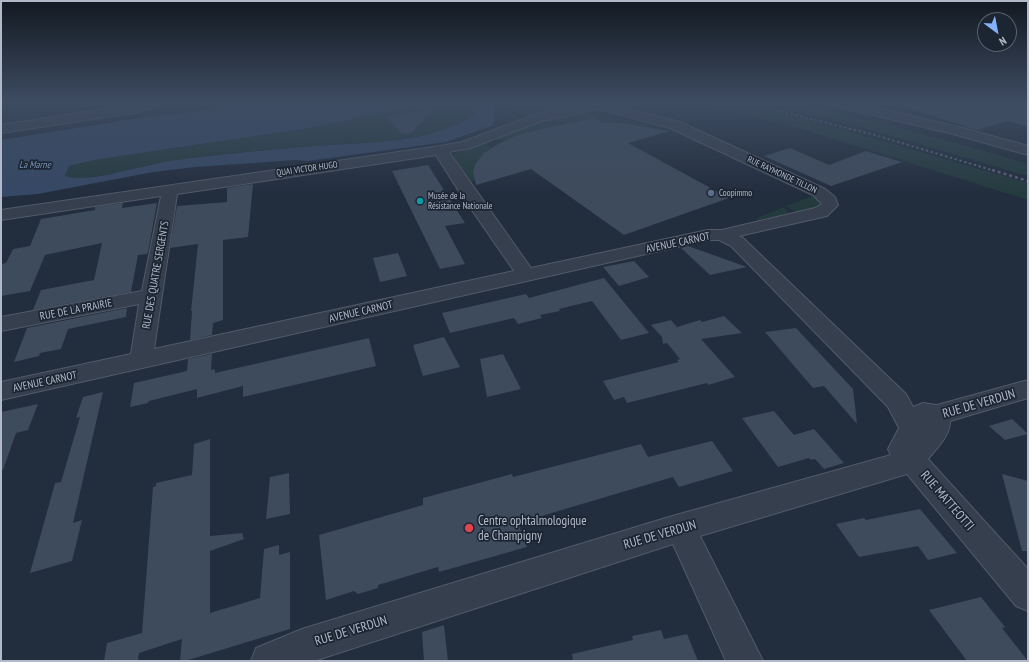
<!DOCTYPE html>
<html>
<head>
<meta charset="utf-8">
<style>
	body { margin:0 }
	#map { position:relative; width:1029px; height:662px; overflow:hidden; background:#222d3d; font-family:"PT Sans Narrow",sans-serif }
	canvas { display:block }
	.frame { position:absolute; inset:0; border:2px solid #b2bac9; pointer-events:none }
	.north { position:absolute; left:977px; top:12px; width:40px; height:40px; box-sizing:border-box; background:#1c2532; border:1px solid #58616e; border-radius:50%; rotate:148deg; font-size:11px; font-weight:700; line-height:16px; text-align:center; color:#b2bac9 }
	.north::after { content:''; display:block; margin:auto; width:14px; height:18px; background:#84b0fb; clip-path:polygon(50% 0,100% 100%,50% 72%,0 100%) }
</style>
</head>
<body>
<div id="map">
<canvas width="1029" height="662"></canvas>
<div class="frame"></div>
<div class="north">N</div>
</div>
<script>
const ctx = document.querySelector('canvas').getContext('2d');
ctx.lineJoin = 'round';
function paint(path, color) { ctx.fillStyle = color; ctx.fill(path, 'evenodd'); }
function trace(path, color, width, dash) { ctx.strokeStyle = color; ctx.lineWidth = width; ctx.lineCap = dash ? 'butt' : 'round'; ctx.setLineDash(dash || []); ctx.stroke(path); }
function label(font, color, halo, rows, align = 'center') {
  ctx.font = font + ' "PT Sans Narrow",sans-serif'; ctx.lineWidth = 3.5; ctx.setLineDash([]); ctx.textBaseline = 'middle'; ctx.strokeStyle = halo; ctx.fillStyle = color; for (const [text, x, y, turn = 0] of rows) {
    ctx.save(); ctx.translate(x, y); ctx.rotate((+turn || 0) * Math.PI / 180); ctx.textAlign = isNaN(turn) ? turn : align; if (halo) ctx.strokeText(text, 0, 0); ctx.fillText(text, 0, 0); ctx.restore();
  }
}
paint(new Path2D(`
	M 534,103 L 557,103 L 565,107 L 572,105 L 568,103 L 594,103 L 515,120 L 503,107 L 518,117 L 523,116 L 510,107 Z
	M 693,103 L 739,103 L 807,119 L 1028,183 L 1028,200 L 799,128 Z
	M 763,103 L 797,103 L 824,109 L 964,145 L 1028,164 L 1028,176 L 849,124 Z
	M 460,104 L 470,106 L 475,109 L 475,114 L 453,127 L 436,133 L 391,141 L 339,144 L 209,155 L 152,164 L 118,173 L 76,179 L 65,177 L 69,166 L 100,159 L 310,128 L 386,112 Z
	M 586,113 L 647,124 L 654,130 C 634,124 615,124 594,123 C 590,122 587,120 582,120 L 578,114 Z
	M 576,114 L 580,120 L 573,121 L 571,124 L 532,131 L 506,140 L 492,140 L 535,123 Z
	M 489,141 L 492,142 L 488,143 L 488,145 L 493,147 C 480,155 472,165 475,180 L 471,182 L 453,156 L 454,156 L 453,154 Z
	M 816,195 L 822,203 L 817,207 L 795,212 L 786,206 Z
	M 784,207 L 788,212 L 787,214 L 758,220 L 755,219 Z`), '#243b3e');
paint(new Path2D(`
	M 242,103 L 496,103 L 494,105 L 494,125 L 446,142 L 308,161 L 296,160 L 195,167 L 153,172 L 38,194 L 1,197 L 1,140 L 164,114 L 175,115 ZM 460,104 L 470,106 L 475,109 L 475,114 C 467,119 459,124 451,127 C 408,144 362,142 317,146 C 267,150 218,154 169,161 C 143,165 88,184 65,176 L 69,166 L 100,159 L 310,128 L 386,112 Z`), '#354865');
paint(new Path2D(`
	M 902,103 L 1028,103 L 1028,127 L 1008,121 L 977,130 L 901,106 Z
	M 434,109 L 411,133 L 406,134 L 401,133 L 386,117 Z
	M 594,118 L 602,123 L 621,123 L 670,131 L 628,143 L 729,198 L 624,235 L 531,169 L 476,185 L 473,172 L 476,163 L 484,153 L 498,144 L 515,136 L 532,131 Z
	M 790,148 L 829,165 L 866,151 L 902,162 L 831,186 L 764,156 Z
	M 428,165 L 465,223 L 445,226 L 465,264 L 440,269 L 392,171 Z
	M 253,184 L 248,237 L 223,240 L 223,320 L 213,323 L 212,335 L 190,340 L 192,311 L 191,311 L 198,244 L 170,248 L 177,206 L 227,202 L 227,188 Z
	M 123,203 L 122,208 L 157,203 L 148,252 L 147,254 L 138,255 L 131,292 L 33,310 L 41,290 L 94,280 L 102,243 L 45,255 L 30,291 L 1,296 L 1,264 L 6,263 L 13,249 L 30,246 L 41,219 L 95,210 L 95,207 Z
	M 688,246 L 747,267 L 710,275 L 681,248 Z
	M 398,253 L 407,276 L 380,282 L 373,258 Z
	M 634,261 L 649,277 L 619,286 L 603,267 Z
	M 604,278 L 649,333 L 621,340 L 592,301 L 559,309 L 560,311 L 540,315 L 542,318 L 518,324 L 514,318 L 450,333 L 442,313 L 526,294 L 529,298 Z
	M 127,308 L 126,317 L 68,329 L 61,349 L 40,353 L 39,356 L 14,362 L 27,328 Z
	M 724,316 L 742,333 L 701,339 L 735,377 L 708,385 L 707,383 L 627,403 L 624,397 L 614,400 L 603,381 L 679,362 L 677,360 L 680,359 L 667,343 L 663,344 L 662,337 L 651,325 L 671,320 L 677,327 L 700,320 L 702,322 Z
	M 796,328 L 853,389 L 857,424 L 824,386 L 813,388 L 765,332 Z
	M 444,337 L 460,367 L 423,376 L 413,345 Z
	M 369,338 L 376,366 L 243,397 L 243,386 L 197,398 L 197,389 L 149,401 L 148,403 L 130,407 L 134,383 L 187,371 L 188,359 L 212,354 L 211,370 L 215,369 L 215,373 Z
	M 503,354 L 521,389 L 487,397 L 480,359 Z
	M 103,392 L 73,523 L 82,520 L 72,561 L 30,573 L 55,483 L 61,482 L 80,417 L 76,418 L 83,397 Z
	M 38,404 L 28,430 L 16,433 L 3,470 L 1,469 L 1,412 Z
	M 774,411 L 794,435 L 814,429 L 844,463 L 824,469 L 815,459 L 811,460 L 809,458 L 778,467 L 742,418 Z
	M 1012,419 L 1028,434 L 1005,440 L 989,426 Z
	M 210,439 L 210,536 L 242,533 L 244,539 L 210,551 L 210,613 L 260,598 L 264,549 L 279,545 L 279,555 L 290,552 L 290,629 L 185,661 L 180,661 L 182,639 L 139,653 L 138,661 L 104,661 L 107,643 L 142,633 L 153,487 L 156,486 L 156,483 L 192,475 L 194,444 Z
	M 712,441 L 733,471 L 679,487 L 673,477 L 518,523 L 527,547 L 439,572 L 438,567 L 378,585 L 378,588 L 358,594 L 354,591 L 326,600 L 319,535 L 423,505 L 423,498 L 512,474 L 513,477 L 641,444 L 648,457 Z
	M 289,473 L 290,514 L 266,519 L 270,477 Z
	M 1002,474 L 1028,481 L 1028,551 L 1022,551 Z
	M 920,509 L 957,553 L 928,560 L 918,546 L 859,557 L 836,524 L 864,518 L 866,520 Z
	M 981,597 L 1005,627 L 1002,628 L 1028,661 L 967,661 L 929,610 Z
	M 444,625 L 448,661 L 424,661 L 422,632 Z
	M 661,630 L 664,639 L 687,634 L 698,661 L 573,661 L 572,654 L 633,640 L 632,636 Z`), '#3e4b5d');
const minor = new Path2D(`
	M 144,103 L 163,103 L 161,106 L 134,113 L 1,133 L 1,125 Z
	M 592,103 L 613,103 L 612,105 L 680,122 L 825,189 L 835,197 L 838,205 L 827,216 L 739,236 L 743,238 L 906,394 L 913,407 L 923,403 L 937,405 L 1028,380 L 1028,398 L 950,421 C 950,436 937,448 928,459 L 1028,569 L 1028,611 L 1016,606 L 907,474 L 700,536 L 763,661 L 726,661 L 673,544 L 314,661 L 251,661 L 256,648 L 302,629 L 669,517 L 891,455 L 888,449 L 899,428 L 888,407 L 731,246 L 719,240 L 708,240 L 1,400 L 1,382 L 131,354 L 139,304 L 1,331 L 1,317 L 142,291 L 161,196 L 1,220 L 1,210 L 440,146 L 462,142 L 534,115 ZM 598,109 L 670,128 L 813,195 L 822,204 L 815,208 L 722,230 L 708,230 L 531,268 L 449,152 L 470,148 L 542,121 ZM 436,155 L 460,193 L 514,271 L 154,349 L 177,194 Z
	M 834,103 L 855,103 L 963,128 L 1028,146 L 1028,155 L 953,134 L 836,106 Z`);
trace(minor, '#525a68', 2);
paint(minor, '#363f4d');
trace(new Path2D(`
	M 747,103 L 875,135 L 995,171`), '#586375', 2, [2.5, 2.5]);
trace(new Path2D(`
	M 992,170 L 1028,181`), '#586375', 2.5, [3, 3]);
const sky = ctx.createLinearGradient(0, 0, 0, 195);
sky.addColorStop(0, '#131922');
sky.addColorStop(0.53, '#3e4c62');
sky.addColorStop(1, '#3e4c6200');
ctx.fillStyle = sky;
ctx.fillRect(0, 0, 1029, 195);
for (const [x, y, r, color] of [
	[711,193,4,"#5c6f8a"],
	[420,201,4,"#0f9aa8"],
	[469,528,5,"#e0444e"]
]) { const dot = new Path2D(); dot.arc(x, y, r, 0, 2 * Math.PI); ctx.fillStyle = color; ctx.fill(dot); trace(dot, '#1c2532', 1.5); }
label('9px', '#b2bac9', '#1c2532', [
	["QUAI VICTOR HUGO",307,169,-8],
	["RUE RAYMONDE TILLON",782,175,25]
]);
label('9px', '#b2bac9', '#1c2532', [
	["Coopimmo",719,193],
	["Musée de la",428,196],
	["Résistance Nationale",428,206]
], 'left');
label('italic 10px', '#7990b2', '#1c2532', [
	["La Marne",35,165]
]);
label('11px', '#b2bac9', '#1c2532', [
	["AVENUE CARNOT",678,243,-12],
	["RUE DES QUATRE SERGENTS",156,275,-80],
	["RUE DE LA PRAIRIE",76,310,-11],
	["AVENUE CARNOT",361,312,-13],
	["AVENUE CARNOT",45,382,-12]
]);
label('13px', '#b2bac9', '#1c2532', [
	["RUE DE VERDUN",979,404,-16],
	["RUE MATTEOTTI",947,501,49],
	["RUE DE VERDUN",660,535,-16],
	["RUE DE VERDUN",351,631,-17]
]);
label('13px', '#b2bac9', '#1c2532', [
	["Centre ophtalmologique",478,521],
	["de Champigny",478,536]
], 'left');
</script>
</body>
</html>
